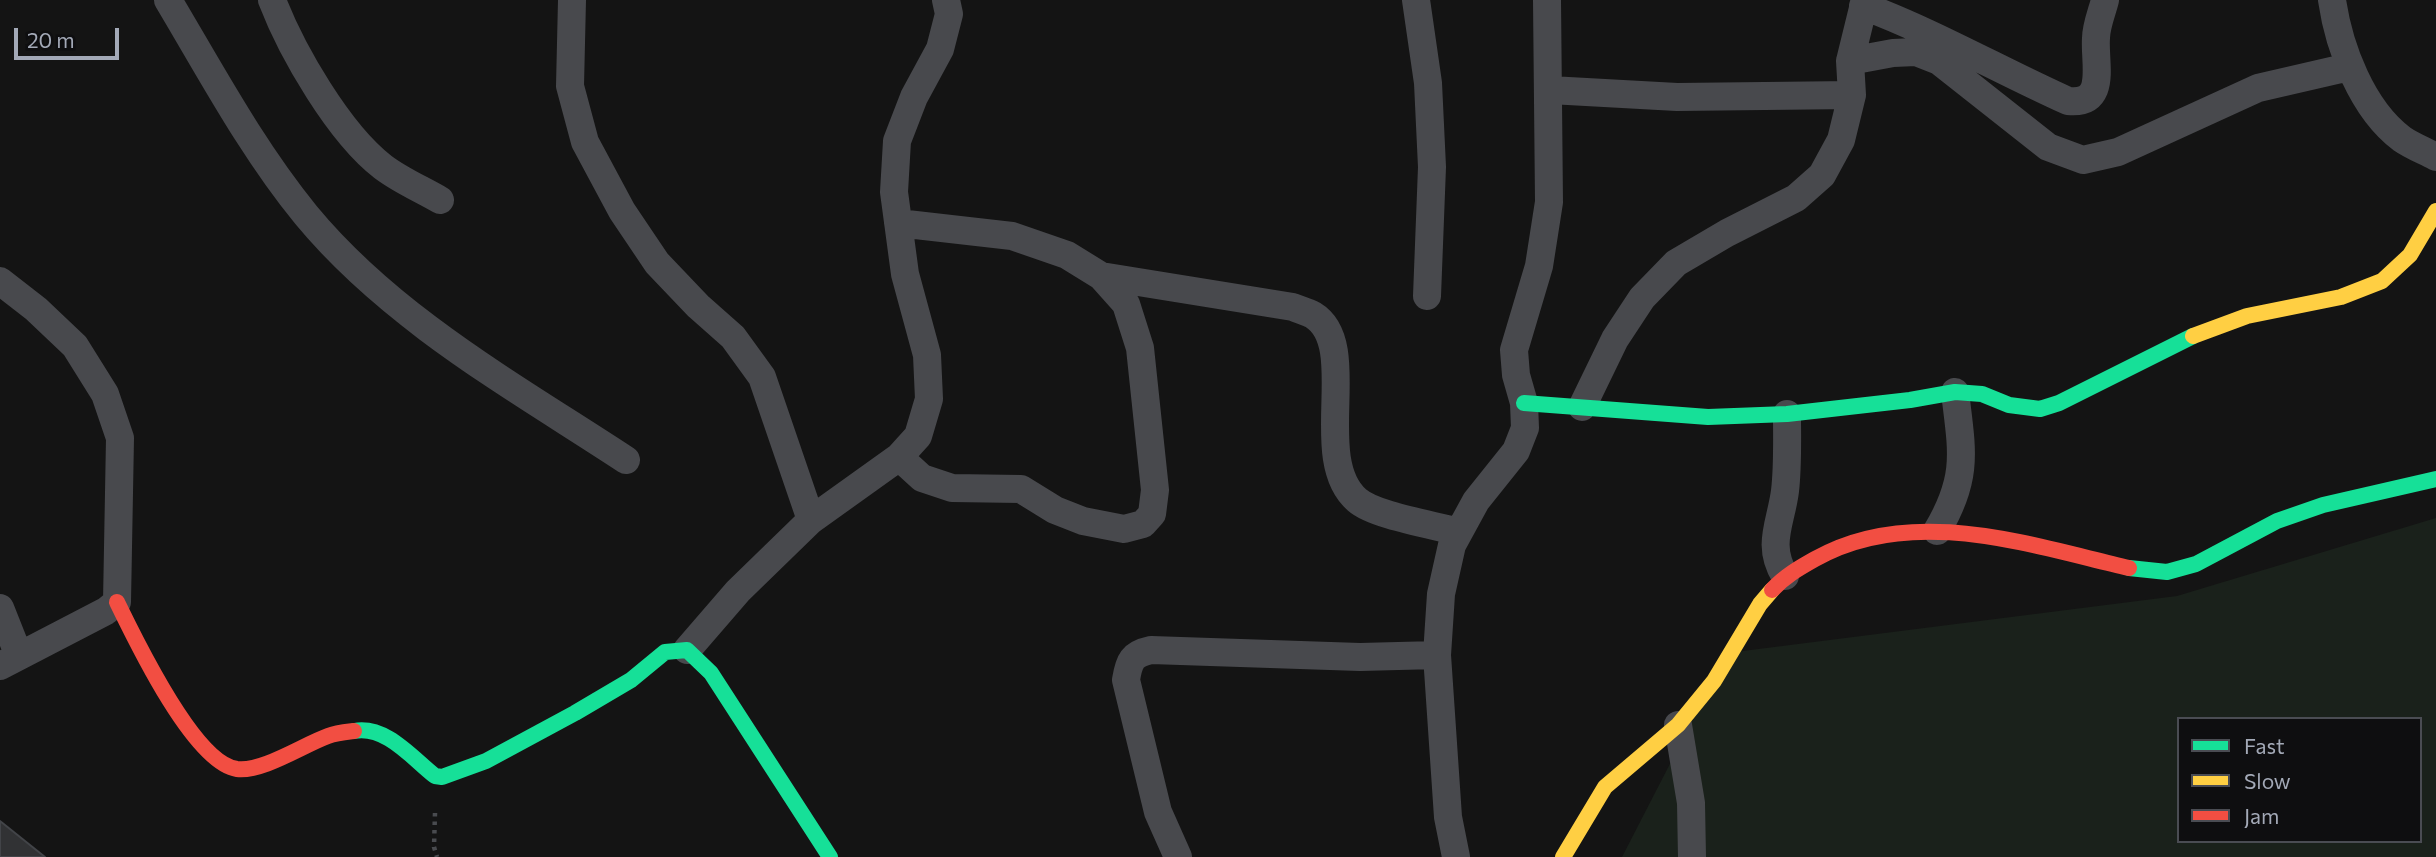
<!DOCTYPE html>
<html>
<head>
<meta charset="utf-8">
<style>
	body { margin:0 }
	#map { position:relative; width:2436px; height:857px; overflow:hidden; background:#141414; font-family:Commissioner,sans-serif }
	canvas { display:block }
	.legend { position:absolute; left:2177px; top:717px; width:245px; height:126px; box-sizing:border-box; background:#0e0e10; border:2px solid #4a4c53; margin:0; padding:9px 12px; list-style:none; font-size:21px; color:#a3a9b7 }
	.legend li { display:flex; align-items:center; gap:14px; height:35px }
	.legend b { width:35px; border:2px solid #4a4c53 }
	.scale { position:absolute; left:14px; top:28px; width:105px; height:32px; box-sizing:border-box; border:4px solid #a3a9b7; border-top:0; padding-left:9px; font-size:21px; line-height:24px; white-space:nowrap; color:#a3a9b7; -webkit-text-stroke:5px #0e0e10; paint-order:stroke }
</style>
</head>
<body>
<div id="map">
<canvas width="2436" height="857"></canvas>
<ul class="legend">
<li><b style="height:9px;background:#16e098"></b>Fast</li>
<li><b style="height:9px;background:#ffcf43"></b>Slow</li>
<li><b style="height:9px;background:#f24e42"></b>Jam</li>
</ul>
<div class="scale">20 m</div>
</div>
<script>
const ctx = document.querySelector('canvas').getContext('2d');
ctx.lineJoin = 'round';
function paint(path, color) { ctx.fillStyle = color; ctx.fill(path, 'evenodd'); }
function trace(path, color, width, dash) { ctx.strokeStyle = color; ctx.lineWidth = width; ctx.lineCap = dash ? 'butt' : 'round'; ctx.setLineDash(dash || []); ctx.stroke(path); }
paint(new Path2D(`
	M 2436,518 L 2436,857 L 1622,857 L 1727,653 L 2177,596 ZM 2179,719 L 2420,719 L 2420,841 L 2179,841 Z`), '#1a211b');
const building = new Path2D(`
	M 0,821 L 45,857 L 0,857 Z`);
paint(building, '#313234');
trace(building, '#424448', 2);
trace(new Path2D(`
	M 435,813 L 434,847 L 437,857`), '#494b4f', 4.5, [3.5, 5]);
trace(new Path2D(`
	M 168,0 C 211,72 252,149 306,215 C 392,319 515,387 626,460
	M 272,0 C 292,52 339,133 383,167 C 400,180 421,189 440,200
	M 572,0 L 570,86 L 585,142 L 622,211 L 657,263 L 698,306 L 733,337 L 762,377 L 811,520
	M 1416,0 L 1428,83 L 1432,167 L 1427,296
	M 2332,0 C 2339,48 2362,109 2402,139 C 2412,146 2425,151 2436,157
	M 1863,6 C 1933,32 1999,70 2068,101 C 2108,105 2094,64 2096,38 C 2096,26 2102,12 2105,0
	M 1850,61 L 1893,53 L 1916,52 L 1939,61 L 2048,147 L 2083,160 L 2118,152 L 2258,88 L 2349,67
	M 1550,90 L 1677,97 L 1852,95
	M 898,223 L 1012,236 L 1067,255 L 1101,276 L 1126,304 L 1140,348 L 1155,490 L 1152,514 L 1143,524 L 1124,529 L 1083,521 L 1055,510 L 1021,489 L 952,488 L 922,478 L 899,457
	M 1101,276 L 1293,307 C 1300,310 1307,312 1313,315 C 1362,345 1309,458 1357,500 C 1375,516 1435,525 1459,532
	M 0,281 L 36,309 L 75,346 L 105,394 L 120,438 L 117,602 L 106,611 L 0,666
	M 1582,407 L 1615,339 L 1642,298 L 1676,263 L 1727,233 L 1796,198 L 1822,175 L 1841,140 L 1852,95 L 1850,61 L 1865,0
	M 1937,531 C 1969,477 1962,451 1955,392
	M 1785,576 C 1766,545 1781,523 1785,491 C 1788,465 1787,440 1787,414
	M 0,608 L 19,656
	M 687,650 L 738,591 L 811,520 L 899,457 L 918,436 L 929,399 L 927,355 L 905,274 L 894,192 L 897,141 L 914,97 L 940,49 L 949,14 L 946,0
	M 1678,725 L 1691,803 L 1692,857
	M 1178,857 L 1158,812 L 1126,680 C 1129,661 1132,654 1151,650 L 1360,657 L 1437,655
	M 1456,857 L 1448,817 L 1437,655 L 1441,594 L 1452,545 L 1476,501 L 1516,451 L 1525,428 L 1524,403 L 1516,375 L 1514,350 L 1539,266 L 1549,202 L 1547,0`), '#48494d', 28);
trace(new Path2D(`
	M 1524,403 L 1708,417 L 1787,414 L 1910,400 L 1955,392 L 1982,394 L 2009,405 L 2040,409 L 2059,403 L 2193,336
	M 2129,568 L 2167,572 L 2196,564 L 2277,521 L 2323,505 L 2436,479
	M 354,731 C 386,725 412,758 435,776 L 442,777 L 486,761 L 575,713 L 631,680 L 665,652 L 687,650 L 711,673 L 830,857`), '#16e098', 16);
trace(new Path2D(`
	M 2193,336 L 2247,316 L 2341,297 L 2382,281 L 2410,255 L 2436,211
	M 1563,857 L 1605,787 L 1678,725 L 1714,681 L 1760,604 L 1772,590`), '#ffcf43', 16);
trace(new Path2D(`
	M 1772,590 C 1785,576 1799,568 1815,559 C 1912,504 2029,545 2129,568
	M 117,602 C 135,639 194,763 237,769 C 263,772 303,745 328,736 C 336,733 346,732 354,731`), '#f24e42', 16);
</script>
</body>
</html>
